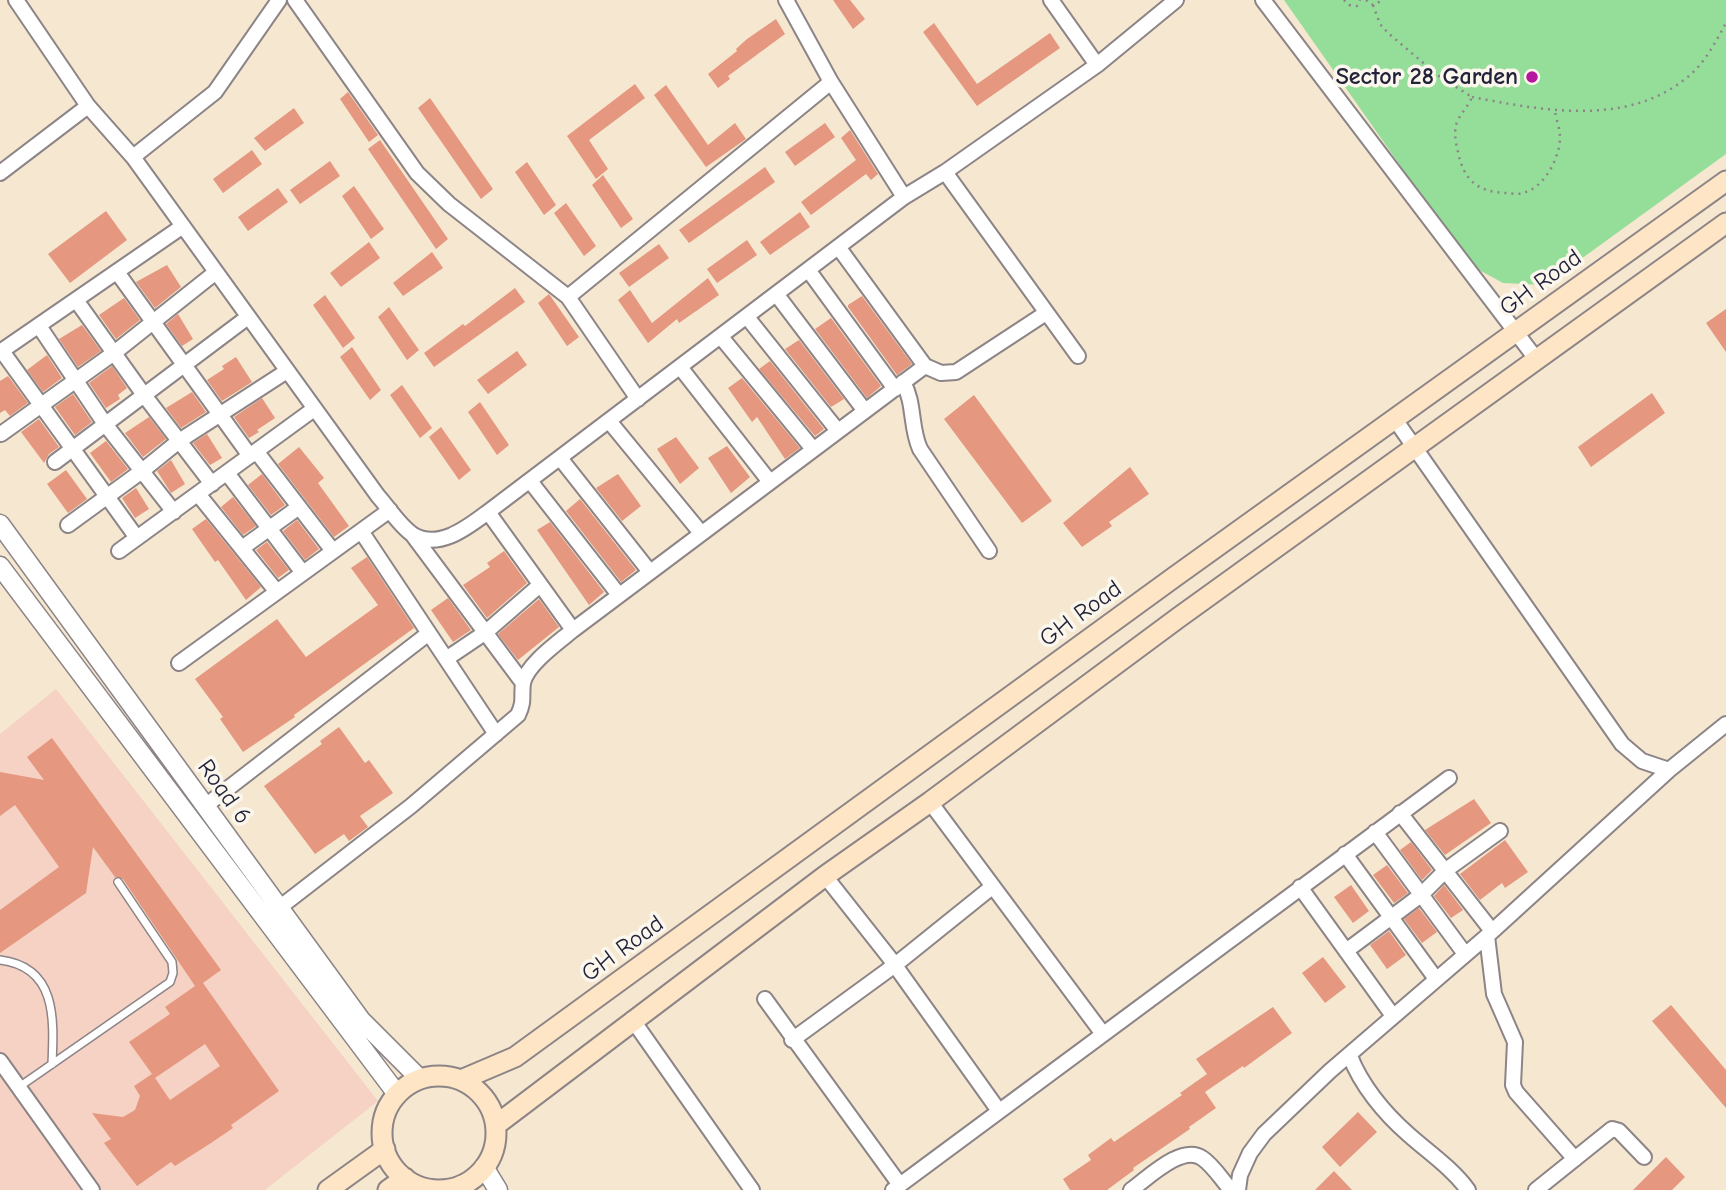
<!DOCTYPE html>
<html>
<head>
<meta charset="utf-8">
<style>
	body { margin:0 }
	canvas { display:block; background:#f5e7d0 }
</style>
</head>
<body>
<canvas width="1726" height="1190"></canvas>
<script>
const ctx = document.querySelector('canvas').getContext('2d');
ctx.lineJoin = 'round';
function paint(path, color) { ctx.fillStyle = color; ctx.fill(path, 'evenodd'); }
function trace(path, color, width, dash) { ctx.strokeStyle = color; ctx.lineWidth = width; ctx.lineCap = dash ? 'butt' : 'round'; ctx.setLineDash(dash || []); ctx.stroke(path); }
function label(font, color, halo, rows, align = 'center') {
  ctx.font = font + ' "Comic Neue",sans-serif'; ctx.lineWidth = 7; ctx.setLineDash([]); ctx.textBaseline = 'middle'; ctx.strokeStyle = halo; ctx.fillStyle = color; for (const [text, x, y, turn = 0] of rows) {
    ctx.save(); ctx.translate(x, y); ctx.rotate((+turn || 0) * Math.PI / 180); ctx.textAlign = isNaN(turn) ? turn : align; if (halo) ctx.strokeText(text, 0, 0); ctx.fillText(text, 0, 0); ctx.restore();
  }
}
paint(new Path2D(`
	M 56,689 L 378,1101 L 265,1190 L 0,1190 L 0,734 Z`), '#f6d2c4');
paint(new Path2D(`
	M 1284,0 L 1726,0 L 1726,154 L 1545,285 L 1503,283 L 1470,265 Z`), '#95de9a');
paint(new Path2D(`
	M 833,0 L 850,0 L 865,19 L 853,29 Z
	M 776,19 L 785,34 L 728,76 L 730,79 L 718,88 L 708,74 L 737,51 L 736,49 L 747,39 Z
	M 934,23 L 977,84 L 1050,33 L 1060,48 L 977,106 L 923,32 Z
	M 635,84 L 645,98 L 589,140 L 608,169 L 596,179 L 567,136 Z
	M 666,85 L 708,145 L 735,123 L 746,139 L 706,167 L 654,95 Z
	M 348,92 L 378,135 L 369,142 L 340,99 Z
	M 430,98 L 493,189 L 481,199 L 418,108 Z
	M 294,108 L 304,123 L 265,151 L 254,138 Z
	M 825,123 L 835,137 L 795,166 L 785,152 Z
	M 850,130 L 878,174 L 871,180 L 866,174 L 811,215 L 801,202 L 856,160 L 841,138 Z
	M 380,140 L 448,239 L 436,249 L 368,149 Z
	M 252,150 L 262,164 L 223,193 L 213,179 Z
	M 330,161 L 340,176 L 300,204 L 290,190 Z
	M 527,162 L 556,205 L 544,215 L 515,172 Z
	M 765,167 L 775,182 L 689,243 L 679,230 Z
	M 603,175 L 633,219 L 621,228 L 592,185 Z
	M 354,186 L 384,229 L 371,239 L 342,196 Z
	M 278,188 L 288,202 L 248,231 L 238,217 Z
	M 566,203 L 596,246 L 584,256 L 554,213 Z
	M 106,211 L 127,240 L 70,283 L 48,254 Z
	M 800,212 L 810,227 L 770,255 L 760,242 Z
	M 747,240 L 757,255 L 717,283 L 707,269 Z
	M 369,242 L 380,258 L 341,287 L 330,273 Z
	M 659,244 L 669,258 L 629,287 L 619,273 Z
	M 432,252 L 443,268 L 403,296 L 393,283 Z
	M 167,265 L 181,287 L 155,308 L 136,282 Z
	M 708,278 L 719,295 L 679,323 L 677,319 L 648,343 L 618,300 L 630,290 L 652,323 Z
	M 515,288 L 525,302 L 434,367 L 424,353 L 463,324 L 465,326 Z
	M 549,294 L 579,337 L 567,346 L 538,303 Z
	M 325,295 L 355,338 L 343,348 L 313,305 Z
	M 862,296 L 912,364 L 897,375 L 848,307 L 848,305 Z
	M 124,298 L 140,320 L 116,339 L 99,315 Z
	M 389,307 L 419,350 L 407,360 L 378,317 Z
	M 1726,309 L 1726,352 L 1706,323 Z
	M 178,314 L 193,339 L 182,346 L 166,324 Z
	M 831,318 L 881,386 L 867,398 L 815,329 Z
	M 82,325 L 101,351 L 78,367 L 59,339 Z
	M 799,340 L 844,399 L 831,407 L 785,349 Z
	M 352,347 L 381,390 L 370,400 L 340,357 Z
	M 517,351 L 527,365 L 488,394 L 477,380 Z
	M 47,355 L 62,378 L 43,392 L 27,370 Z
	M 236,357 L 252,382 L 222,401 L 207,380 L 224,369 L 222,366 Z
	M 770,361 L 824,429 L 815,436 L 759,369 Z
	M 112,366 L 127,388 L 118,395 L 120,399 L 106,408 L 89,383 Z
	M 8,376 L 28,403 L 10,416 L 5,410 L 0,413 L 0,381 Z
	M 742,378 L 800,448 L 785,459 L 757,417 L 752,422 L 728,388 Z
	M 402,385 L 432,428 L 420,438 L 390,395 Z
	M 192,392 L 206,412 L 181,428 L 166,408 Z
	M 1652,393 L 1665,413 L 1591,467 L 1578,447 Z
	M 73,394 L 92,422 L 75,435 L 55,407 Z
	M 974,395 L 1052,501 L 1022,523 L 944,419 Z
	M 262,398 L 275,418 L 257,430 L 259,432 L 249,438 L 234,417 Z
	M 480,402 L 509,445 L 497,455 L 468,412 Z
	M 149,417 L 166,439 L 143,457 L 125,433 Z
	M 39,419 L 59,447 L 49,454 L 44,463 L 21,432 Z
	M 441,427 L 471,470 L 459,480 L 429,437 Z
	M 207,434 L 222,458 L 210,465 L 193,443 Z
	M 676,437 L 699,468 L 680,484 L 657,449 Z
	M 106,441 L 128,469 L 111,482 L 90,453 Z
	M 727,446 L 750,477 L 731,493 L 708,458 Z
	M 299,447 L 324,478 L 318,483 L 349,526 L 334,537 L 278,464 Z
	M 171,460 L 185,484 L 171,493 L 157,471 Z
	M 1130,467 L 1149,494 L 1109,522 L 1112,526 L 1082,547 L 1063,523 Z
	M 66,470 L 87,499 L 68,513 L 47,484 Z
	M 262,474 L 285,505 L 271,515 L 248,485 Z
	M 618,474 L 641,506 L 622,521 L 596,488 Z
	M 136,488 L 149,509 L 135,518 L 122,498 Z
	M 233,497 L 256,526 L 243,535 L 221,507 Z
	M 580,499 L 636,570 L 621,582 L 566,511 Z
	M 206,519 L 261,587 L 246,600 L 218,560 L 215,562 L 192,529 Z
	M 297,520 L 319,549 L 305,560 L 283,531 Z
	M 550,522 L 604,592 L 589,605 L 537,530 Z
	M 267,542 L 289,570 L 278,578 L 256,550 Z
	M 504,551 L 527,583 L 487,618 L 463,585 L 490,567 L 487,563 Z
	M 367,557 L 414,628 L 294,715 L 295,717 L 243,752 L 220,719 L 223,717 L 195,679 L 277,619 L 306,657 L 378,605 L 351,568 Z
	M 448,598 L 471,630 L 453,642 L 431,610 Z
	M 539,599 L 559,627 L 518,660 L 498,634 Z
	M 339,727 L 365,763 L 369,760 L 393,793 L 360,816 L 368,827 L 349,841 L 344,834 L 315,854 L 264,786 L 322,744 L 320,741 Z
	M 52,738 L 221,970 L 203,983 L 279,1091 L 231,1125 L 233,1128 L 211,1143 L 175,1166 L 171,1162 L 137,1186 L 104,1143 L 111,1139 L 92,1113 L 123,1117 L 135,1110 L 140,1096 L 134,1086 L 152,1074 L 129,1042 L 170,1014 L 165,1007 L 195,986 L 123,879 L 115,877 L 93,847 L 86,893 L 0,953 L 0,910 L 59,867 L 15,805 L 0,816 L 0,772 L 44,780 L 27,757 ZM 205,1044 L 220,1066 L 170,1100 L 155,1078 Z
	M 1474,799 L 1491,823 L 1445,855 L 1425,830 Z
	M 1505,840 L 1528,872 L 1505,888 L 1502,883 L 1480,900 L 1460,874 Z
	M 1411,842 L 1432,870 L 1422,880 L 1400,850 Z
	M 1387,865 L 1408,893 L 1394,903 L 1373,875 Z
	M 1351,885 L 1369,911 L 1353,923 L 1334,897 Z
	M 1444,885 L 1463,910 L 1451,918 L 1434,896 Z
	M 1419,908 L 1437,932 L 1422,943 L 1404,919 Z
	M 1389,931 L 1406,955 L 1387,969 L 1370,945 Z
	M 1323,957 L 1346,987 L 1325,1003 L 1302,973 Z
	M 1671,1005 L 1726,1070 L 1726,1108 L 1652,1021 Z
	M 1273,1007 L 1292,1033 L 1244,1068 L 1243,1066 L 1205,1092 L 1216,1108 L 1189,1127 L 1190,1129 L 1133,1168 L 1134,1170 L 1107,1190 L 1070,1190 L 1063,1179 L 1091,1160 L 1088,1155 L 1111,1138 L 1114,1142 L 1182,1095 L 1180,1093 L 1207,1074 L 1196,1059 Z
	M 1358,1112 L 1377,1132 L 1340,1167 L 1322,1147 Z
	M 1666,1157 L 1685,1177 L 1672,1190 L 1633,1190 Z
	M 1334,1171 L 1352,1190 L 1315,1190 Z`), '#e5977f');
const service = new Path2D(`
	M 0,960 C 57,967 54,1019 52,1064
	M 19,1087 L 170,982 L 173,973 L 172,962 L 118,882`);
const minor = new Path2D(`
	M 16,0 L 88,106 L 133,157 L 378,496 C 388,507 399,525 412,534 C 438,551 468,527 488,512 L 904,197 L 945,172 L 1097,65 L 1176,0
	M 295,0 L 417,173 L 449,204 L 568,297 L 638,399
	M 786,0 L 831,82 L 904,197
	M 1051,0 L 1097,65
	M 1263,0 L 1537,360
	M 133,157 L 215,92 L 279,0
	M 945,172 L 1078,356
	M 0,173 L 88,106
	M 809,271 L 895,389
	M 117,272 L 250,456
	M 777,295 L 865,411
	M 568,297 L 831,82
	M 76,300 L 144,395 L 212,484
	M 747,317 L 838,431
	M 39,326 L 105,424 L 174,512
	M 721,337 L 813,449
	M 2,351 L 137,538
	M 0,352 L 183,226
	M 925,366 L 941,373 L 956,372 L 1046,313
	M 680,367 L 770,482
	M 903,382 C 915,403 910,427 920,449 L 989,551
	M 1394,418 L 1622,744 L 1642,761 L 1669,770 L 1726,724
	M 609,421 L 701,533
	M 1,434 L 114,353 L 216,272
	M 256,451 L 333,551
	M 560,458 L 650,572
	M 55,462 L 248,317
	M 227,473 L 303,573
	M 530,481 L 619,595
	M 198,494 L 277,592
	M 488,512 L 573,630
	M 68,525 L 142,471 L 179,441 L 287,371
	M 361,531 L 496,734
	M 412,534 L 523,683
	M 242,548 L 299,507
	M 119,551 L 314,409
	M 446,659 L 486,632 L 540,585
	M 179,663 L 390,510
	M 930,802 L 1103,1034
	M 204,807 L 429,633
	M 1400,813 L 1492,931
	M 1375,832 L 1465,954
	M 1345,854 L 1436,979
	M 825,876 L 889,957 L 999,1111
	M 1300,887 L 1393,1016
	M 279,908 L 411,806 L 518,715 C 525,700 521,697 523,683 C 527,664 559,642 573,630 L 925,366 L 839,248
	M 1487,936 L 1494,994 L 1515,1042 L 1513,1085 L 1516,1092 L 1575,1159
	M 1346,951 L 1421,895 L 1446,870 L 1500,831
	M 765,999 L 900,1185
	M 632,1019 L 752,1190
	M 792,1040 L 895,965 L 992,887
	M 1350,1056 C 1361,1085 1384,1113 1408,1134 C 1428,1152 1452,1168 1468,1190
	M 0,1061 L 92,1190
	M 893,1190 L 1449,778
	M 1131,1190 C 1148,1178 1182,1144 1202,1158 C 1213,1165 1222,1180 1231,1190
	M 1238,1190 L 1240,1175 L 1250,1153 L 1264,1134 L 1330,1071 L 1487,936 L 1669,770
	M 1536,1190 L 1612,1129 L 1619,1131 L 1644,1157`);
const tertiary = new Path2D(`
	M 0,524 L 361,1020 L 420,1079
	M 0,566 L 397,1094
	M 484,1167 L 498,1190
	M 461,1185 L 464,1190`);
const secondary = new Path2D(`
	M382 1133a57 57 0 1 1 114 0a57 57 0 1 1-114 0Z
	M 461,1080 L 515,1057 L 1173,578 L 1726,181
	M 496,1125 L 825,876 L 930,802 L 1178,618 L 1726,223
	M 328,1190 L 385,1149
	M 388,1190 L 405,1178`);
trace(service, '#8c8486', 10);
trace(minor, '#8c8486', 18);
trace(tertiary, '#8c8486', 21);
trace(secondary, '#8c8486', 23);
trace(new Path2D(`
	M 1344,0 L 1349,5 L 1357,6 L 1360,0
	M 1366,0 L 1373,5 L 1383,0
	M 1373,5 L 1380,24 L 1388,33 L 1440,77 L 1472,97 C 1468,107 1459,115 1456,125 C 1454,134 1456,144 1458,152 C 1464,181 1478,192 1506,193 C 1511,193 1518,195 1523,193 C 1544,188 1560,158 1560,137 C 1560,129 1556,119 1555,111
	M 1472,97 C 1540,110 1625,127 1685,79 C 1704,65 1715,43 1726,23`), '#8c8486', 2.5, [2, 5]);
trace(service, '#fff', 7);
trace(minor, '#fff', 14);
trace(tertiary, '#fff', 18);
trace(secondary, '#fde5c5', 19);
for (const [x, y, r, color] of [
	[1532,77,7,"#b5179e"]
]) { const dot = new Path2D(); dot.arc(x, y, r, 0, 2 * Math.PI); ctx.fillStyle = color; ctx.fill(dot); trace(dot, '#fbf7ec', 2.5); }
label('bold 24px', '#22223b', '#fbf7ec', [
	["Sector 28 Garden",1518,77]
], 'right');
label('24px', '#22223b', '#fbf7ec', [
	["GH Road",1541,283,-36],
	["GH Road",1081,614,-36],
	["Road 6",224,792,54],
	["GH Road",623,949,-36]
]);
</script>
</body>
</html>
